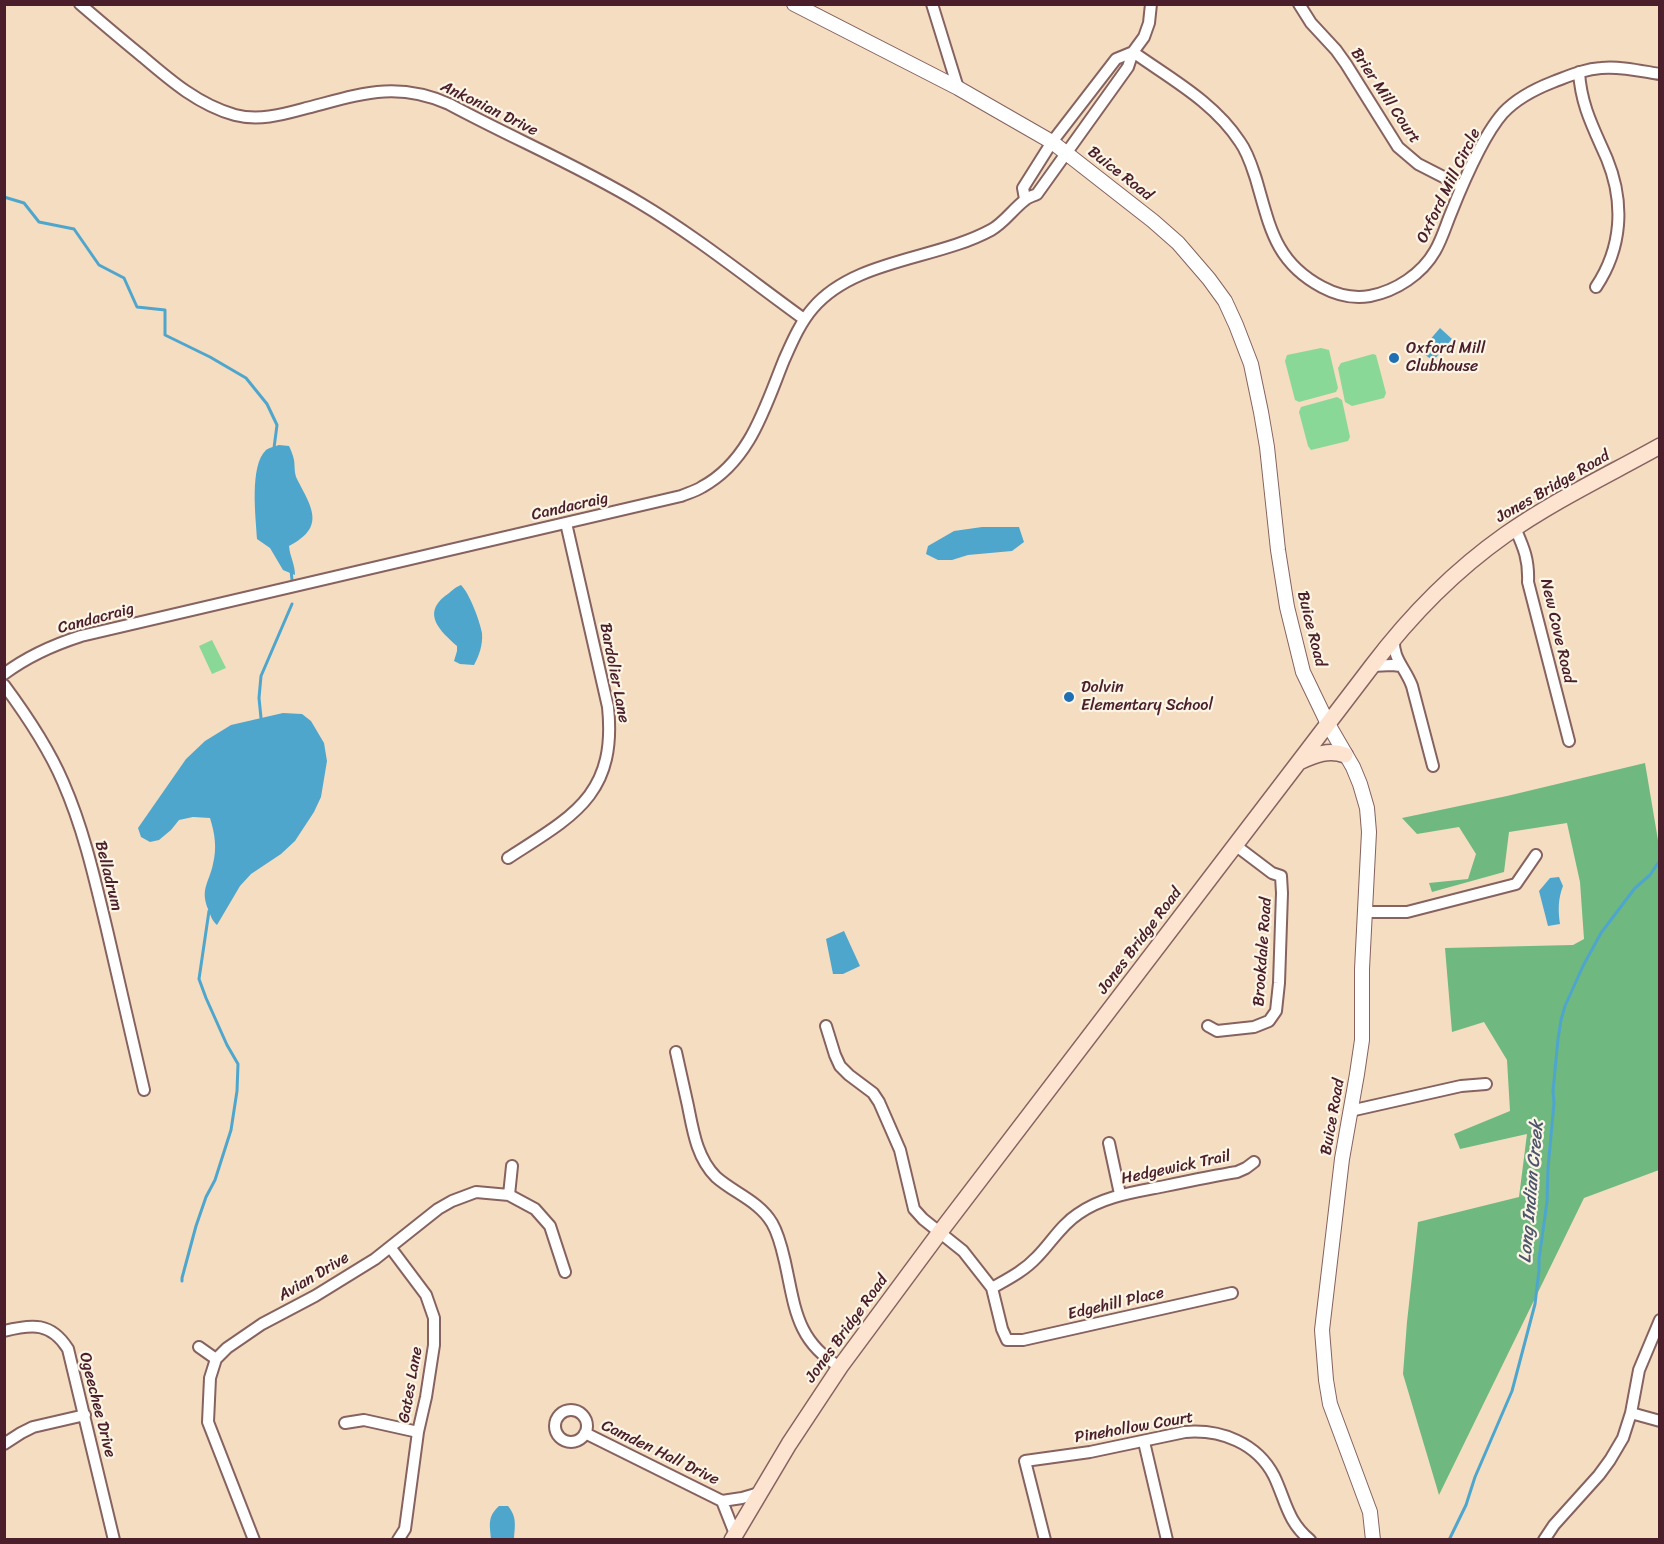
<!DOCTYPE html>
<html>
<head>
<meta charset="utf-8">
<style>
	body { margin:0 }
	#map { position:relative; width:1664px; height:1544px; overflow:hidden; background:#f5ddc1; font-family:Sriracha,sans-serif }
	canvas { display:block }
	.frame { position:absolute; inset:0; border:6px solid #4a1f2b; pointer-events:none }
</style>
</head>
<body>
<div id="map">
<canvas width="1664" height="1544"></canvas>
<div class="frame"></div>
</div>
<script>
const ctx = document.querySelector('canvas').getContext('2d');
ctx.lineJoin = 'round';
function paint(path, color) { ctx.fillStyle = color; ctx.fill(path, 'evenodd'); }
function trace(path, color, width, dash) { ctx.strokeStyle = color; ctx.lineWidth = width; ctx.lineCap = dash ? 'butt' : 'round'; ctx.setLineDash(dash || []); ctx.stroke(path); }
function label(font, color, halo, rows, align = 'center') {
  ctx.font = font + ' Sriracha,sans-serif'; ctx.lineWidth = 4.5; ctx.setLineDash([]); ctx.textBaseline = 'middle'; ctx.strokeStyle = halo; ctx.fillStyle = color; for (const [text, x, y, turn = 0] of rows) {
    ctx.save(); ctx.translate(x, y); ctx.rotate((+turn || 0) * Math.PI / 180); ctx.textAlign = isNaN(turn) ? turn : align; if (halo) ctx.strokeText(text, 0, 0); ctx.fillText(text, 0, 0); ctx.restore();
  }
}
paint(new Path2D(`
	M 1321,348 L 1329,350 L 1338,388 L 1336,392 L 1299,402 L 1295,400 L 1285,361 L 1287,355 Z
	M 1373,354 L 1376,355 L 1386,393 L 1384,398 L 1352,406 L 1345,402 L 1338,368 L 1341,363 Z
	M 1337,397 L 1342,400 L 1350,437 L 1348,441 L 1311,450 L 1308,446 L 1299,412 L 1301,407 Z
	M 212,640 L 226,668 L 212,674 L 199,646 Z`), '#8ad897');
paint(new Path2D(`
	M 1645,763 L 1660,852 L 1659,1170 L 1584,1198 L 1439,1495 L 1403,1374 L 1407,1322 L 1418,1222 L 1519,1197 L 1527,1134 L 1460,1149 L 1454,1134 L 1510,1111 L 1507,1060 L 1484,1022 L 1452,1032 L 1445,948 L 1573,945 L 1584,939 L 1580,882 L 1567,823 L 1509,832 L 1504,872 L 1432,892 L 1429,883 L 1468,879 L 1476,854 L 1459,827 L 1417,834 L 1402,818 L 1507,796 Z`), '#6fb880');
paint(new Path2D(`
	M 1440,328 L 1452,339 L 1433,361 L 1418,349 L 1419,347 L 1422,349 Z
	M 279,445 L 289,446 C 291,450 293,455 294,460 C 295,466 294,473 297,479 C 312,508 326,527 289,546 C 290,557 295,564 295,575 L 283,570 L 270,548 L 257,539 C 256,518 249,466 266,450 C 269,448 275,446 279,445 Z
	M 982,527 L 1019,527 L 1024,542 L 1012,551 L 968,555 L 952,560 L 938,560 L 926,554 L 928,546 L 954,531 Z
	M 461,585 C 470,594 480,622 482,633 C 483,645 479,656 474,665 L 460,664 L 454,661 L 457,651 L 457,646 C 440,631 422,614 445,596 C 451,592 455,587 461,585 Z
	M 283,713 L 302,714 L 311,721 L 324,743 L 327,761 L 321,797 L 314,812 L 295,841 L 281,854 L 251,874 L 240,886 L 217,925 C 211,919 211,916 208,909 C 200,889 209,883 213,864 C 217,848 215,834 210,818 L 193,817 L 179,820 L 171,830 L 159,840 L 150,842 L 141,837 L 138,828 L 186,759 L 205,741 L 231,725 Z
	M 1559,877 L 1563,886 C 1558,899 1558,910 1560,924 L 1548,926 L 1539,891 L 1550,878 Z
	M 844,931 L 860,966 L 843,974 L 833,974 L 826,939 Z
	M 499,1506 L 508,1506 C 517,1517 515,1525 514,1539 L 491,1539 C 490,1525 487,1517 499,1506 Z`), '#4fa6cc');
trace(new Path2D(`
	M 4,197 L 24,203 L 39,222 L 74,229 L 99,265 L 124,278 L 137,307 L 165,310 L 165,335 L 210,357 L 246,378 L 267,404 L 277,425 L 274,448
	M 291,570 L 292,580
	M 261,718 L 259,698 L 261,676 L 292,604
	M 182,1281 L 182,1278 L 196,1226 L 206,1197 L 215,1180 L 231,1130 L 237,1091 L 238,1064 L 227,1045 L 206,998 L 199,979 L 209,911
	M 1449,1540 L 1466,1505 L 1475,1477 L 1512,1391 L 1535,1304 L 1539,1270 L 1539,1259 L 1547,1202 L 1548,1168 L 1554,1103 L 1553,1091 L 1558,1039 L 1561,1020 L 1565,1006 L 1583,966 L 1601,933 L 1635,888 L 1650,875 L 1660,860`), '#4fa6cc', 3);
const minor = new Path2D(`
	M 80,4 C 101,22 122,40 143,57 C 171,81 199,105 235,115 C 258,121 281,115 303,109 C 358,95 394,80 449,104 C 512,138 579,166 640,203 C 697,237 750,280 804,319
	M 932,4 L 958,88
	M 1299,4 L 1311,23 L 1336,50 L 1346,64 L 1398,147 L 1418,164 L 1461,186
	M 1133,52 C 1171,79 1214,102 1240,142 C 1248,153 1252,167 1256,179 C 1270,227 1275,262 1322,287 C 1337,295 1353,299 1370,296 C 1396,291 1422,274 1435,251 C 1442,239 1446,225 1451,213 C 1463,183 1482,137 1503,113 C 1517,98 1535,89 1553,82 C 1569,76 1584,69 1601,68 C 1620,66 1641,71 1660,74
	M 1579,72 C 1581,106 1594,129 1607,159 C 1625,203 1622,248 1596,287
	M 1025,199 L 1023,188 L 1052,142 L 1116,59 L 1133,52
	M 1515,528 C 1524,548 1529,560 1528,582 L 1569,741
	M 1394,637 C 1392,659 1405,667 1412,686 L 1433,766
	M 1372,666 L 1392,665 L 1401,666
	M 4,674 C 28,656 53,645 81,636 L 681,496 C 688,493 696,491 702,487 C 750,461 765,407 784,360 C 792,342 800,323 813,308 C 855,259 936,260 991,230 C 1004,223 1013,209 1025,200 C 1028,197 1033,196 1037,194 L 1128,67 L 1133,52 L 1144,37 L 1149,23 L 1151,4
	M 4,685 C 27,716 48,747 63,782 C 84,830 95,880 107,930 C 119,983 132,1037 144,1090
	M 508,858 C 573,816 617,795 608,707 L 566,523
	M 1365,912 L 1407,912 L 1516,884 L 1536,855
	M 826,1026 L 835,1055 L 840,1066 L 849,1075 L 873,1093 L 879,1102 L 900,1150 L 914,1209 L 923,1219 L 963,1251 L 992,1288 L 1002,1329 L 1007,1340 L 1023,1340 L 1232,1293
	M 1208,1026 L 1217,1031 L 1254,1027 L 1269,1021 L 1276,1011 L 1279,983 L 1282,893 L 1281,876 L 1272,873 L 1235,845
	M 676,1052 C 680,1070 684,1088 688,1106 C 693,1131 697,1158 716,1177 C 734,1193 759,1201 772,1223 C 779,1235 782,1249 785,1262 C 795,1307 796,1341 840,1367
	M 1350,1111 L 1461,1086 L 1486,1084
	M 1109,1143 L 1120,1194
	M 509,1195 L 512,1166
	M 390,1247 L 426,1295 L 434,1318 L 434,1345 L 426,1397 L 418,1432 L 405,1529 L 398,1540
	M 992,1288 C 1008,1279 1024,1271 1037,1257 C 1051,1243 1061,1225 1078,1214 C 1103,1196 1135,1192 1165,1186 C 1189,1181 1213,1176 1237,1172 L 1246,1168 L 1254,1162
	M 4,1331 C 32,1324 51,1322 68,1349 L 114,1540
	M 199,1347 L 216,1359
	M555 1426a16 16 0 1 1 32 0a16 16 0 1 1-32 0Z
	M 1631,1413 L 1660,1421
	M 345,1423 L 364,1420 L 418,1432
	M 585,1433 L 722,1501
	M 1144,1442 L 1167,1540
	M 4,1444 L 21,1433 L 33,1427 L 85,1415
	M 735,1534 L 722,1501 L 742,1498 L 759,1493
	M 254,1540 L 208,1422 L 210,1378 L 216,1359 L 227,1348 L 262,1324 L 315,1296 L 375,1259 L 438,1209 L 452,1201 L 476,1192 L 509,1195 L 535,1209 L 550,1226 L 565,1272
	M 1045,1540 L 1025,1461 L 1090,1452 L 1185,1432 C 1221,1429 1257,1443 1274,1476 C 1286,1501 1287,1521 1310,1540
	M 1544,1540 L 1554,1525 L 1599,1475 L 1610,1460 L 1623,1438 L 1631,1413 L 1639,1370 L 1660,1320`);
const tertiary = new Path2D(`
	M 794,4 L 958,88 L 1052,142 L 1153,221 L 1178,243 L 1209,279 L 1225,301 L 1236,325 L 1251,364 L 1261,412 L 1267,447 L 1278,550 L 1287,607 L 1303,672 L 1328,724 L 1353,767 L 1360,784 L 1367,808 L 1369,832 L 1362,969 L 1362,1040 L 1357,1074 L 1342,1159 L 1322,1330 L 1326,1380 L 1330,1404 L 1370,1512 L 1373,1540`);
const secondary = new Path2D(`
	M 1299,762 C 1315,755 1328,749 1345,755
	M 732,1540 L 789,1444 L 840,1367 L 940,1232 L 1372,666 C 1410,616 1454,571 1505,535 C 1553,501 1608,475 1660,446`);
trace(minor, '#866260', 14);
trace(tertiary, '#866260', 16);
trace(secondary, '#866260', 18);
trace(minor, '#fff', 10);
trace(tertiary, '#fff', 14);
trace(secondary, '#fde4d1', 15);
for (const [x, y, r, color] of [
	[1394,358,6,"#1f6fb2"],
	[1069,697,6,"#1f6fb2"]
]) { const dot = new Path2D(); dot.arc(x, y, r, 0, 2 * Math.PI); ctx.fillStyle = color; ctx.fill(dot); trace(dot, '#fcf5e5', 2); }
label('16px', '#4a1f2b', '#fcf5e5', [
	["Brier Mill Court",1385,96,56],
	["Ankonian Drive",489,109,26],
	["Buice Road",1120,174,38],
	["Oxford Mill Circle",1449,186,-64],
	["Jones Bridge Road",1553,487,-30],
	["Candacraig",570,507,-13],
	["Candacraig",96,619,-15],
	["Buice Road",1311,629,76],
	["New Cove Road",1557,631,77],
	["Bardolier Lane",614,673,79],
	["Belladrum",108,876,76],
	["Jones Bridge Road",1140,941,-53],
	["Brookdale Road",1263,952,-86],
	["Buice Road",1333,1117,-80],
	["Hedgewick Trail",1176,1168,-12],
	["Avian Drive",314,1277,-31],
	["Edgehill Place",1116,1304,-13],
	["Jones Bridge Road",847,1329,-54],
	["Gates Lane",411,1385,-80],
	["Ogeechee Drive",97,1405,76],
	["Pinehollow Court",1134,1428,-10],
	["Camden Hall Drive",660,1453,26]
]);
label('16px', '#4a1f2b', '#fcf5e5', [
	["Oxford Mill",1406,349],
	["Clubhouse",1406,367],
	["Dolvin",1081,688],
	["Elementary School",1081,706]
], 'left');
label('italic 18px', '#4c556b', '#fcf5e5', [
	["Long Indian Creek",1532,1192,-85]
]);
</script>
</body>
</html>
